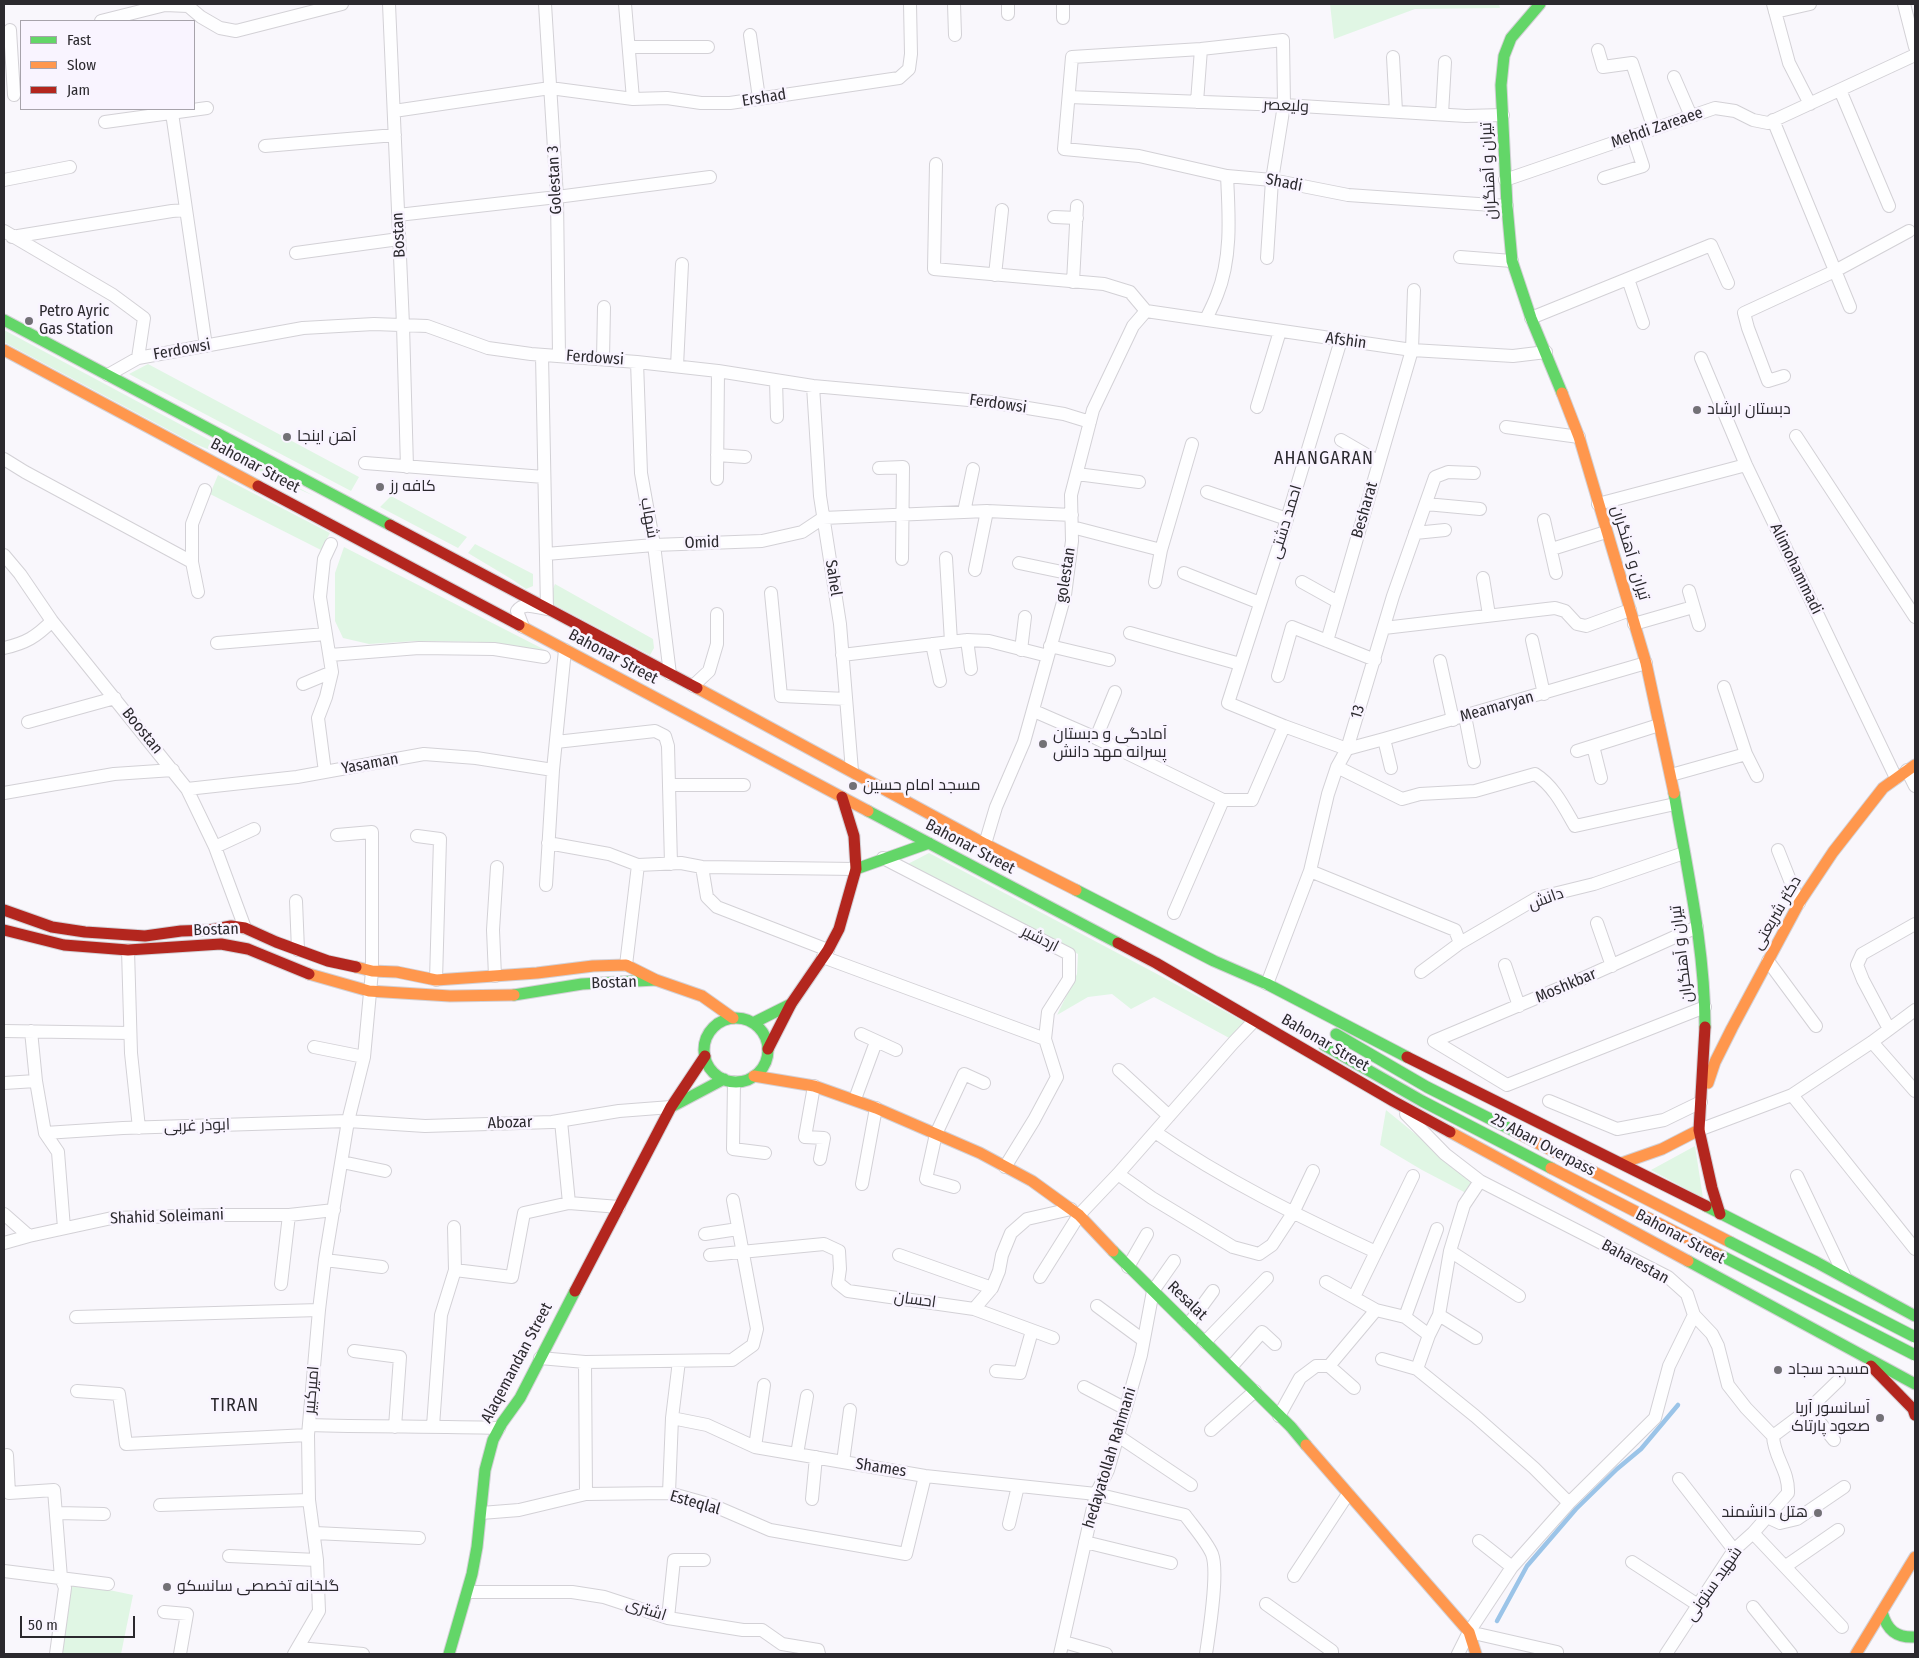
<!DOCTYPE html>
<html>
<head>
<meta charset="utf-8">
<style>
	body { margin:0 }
	#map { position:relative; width:1919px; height:1658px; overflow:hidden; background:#f9f7fc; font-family:"Fira Sans Condensed",sans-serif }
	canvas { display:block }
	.frame { position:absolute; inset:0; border:5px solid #2b292e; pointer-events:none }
	.legend { position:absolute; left:20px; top:20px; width:175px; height:90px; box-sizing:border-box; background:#f9f4ff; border:1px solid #a7a3ab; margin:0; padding:6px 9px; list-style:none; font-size:15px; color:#2b292e }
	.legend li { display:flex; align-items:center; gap:10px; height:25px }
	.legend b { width:25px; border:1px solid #a7a3ab }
	.scale { position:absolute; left:20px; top:1616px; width:115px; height:22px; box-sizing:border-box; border:2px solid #2b292e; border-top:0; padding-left:6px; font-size:15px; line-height:18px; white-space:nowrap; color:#2b292e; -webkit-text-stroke:4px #f9f4ff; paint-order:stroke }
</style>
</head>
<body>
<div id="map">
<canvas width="1919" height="1658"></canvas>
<div class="frame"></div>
<ul class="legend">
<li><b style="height:6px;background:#63d668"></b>Fast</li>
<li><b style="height:6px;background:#ff974d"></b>Slow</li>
<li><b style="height:6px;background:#b3261e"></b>Jam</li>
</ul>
<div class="scale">50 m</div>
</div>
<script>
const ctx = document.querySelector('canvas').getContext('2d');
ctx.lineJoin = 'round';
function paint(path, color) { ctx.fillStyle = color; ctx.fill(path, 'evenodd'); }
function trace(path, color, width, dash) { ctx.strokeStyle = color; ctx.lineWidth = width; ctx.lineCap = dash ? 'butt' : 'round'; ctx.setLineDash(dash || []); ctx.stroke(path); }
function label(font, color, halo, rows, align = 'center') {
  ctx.font = font + ' "Fira Sans Condensed",Cairo,sans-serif'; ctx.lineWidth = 5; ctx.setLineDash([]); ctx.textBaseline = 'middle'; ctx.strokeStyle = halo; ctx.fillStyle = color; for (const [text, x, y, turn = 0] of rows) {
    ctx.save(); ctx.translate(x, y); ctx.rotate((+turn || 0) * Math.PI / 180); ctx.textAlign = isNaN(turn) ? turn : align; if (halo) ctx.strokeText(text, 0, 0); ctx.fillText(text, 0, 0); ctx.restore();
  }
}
paint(new Path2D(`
	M 1330,4 L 1499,4 L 1500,8 L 1415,9 L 1334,39 Z
	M 4,330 L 314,496 L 240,462 L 195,444 L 4,342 Z
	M 148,364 L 359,477 L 351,491 L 129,374 Z
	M 218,475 L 330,533 L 321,550 L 210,494 Z
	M 391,496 L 467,537 L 458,548 L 380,507 Z
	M 475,544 L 533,574 L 533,586 L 526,589 L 513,580 L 468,553 Z
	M 344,547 L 549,652 L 483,642 L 416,641 L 369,644 L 343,638 L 335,621 L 335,573 Z
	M 555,584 L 653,639 L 654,648 L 650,655 L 553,604 L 551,593 Z
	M 929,853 L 1157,974 L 1246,1023 L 1231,1039 L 1154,997 L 1131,1009 L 1112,994 L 1088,997 L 1057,1015 L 1077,974 L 1078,954 L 958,890 L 902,867 Z
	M 1386,1110 L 1473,1181 L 1466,1193 L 1422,1170 L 1380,1145 Z
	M 1695,1146 L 1703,1198 L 1651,1170 Z
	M 71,1582 L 133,1595 L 121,1654 L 62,1654 Z`), '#e0f6e4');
trace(new Path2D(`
	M 1497,1621 L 1527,1566 L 1576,1509 L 1617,1469 L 1641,1449 L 1678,1405`), '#9bc4e8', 4.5);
const street = new Path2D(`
	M 389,4 L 403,325 L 407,467
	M 545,4 L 557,197 L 559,356
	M 625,4 L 633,99
	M 954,4 L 955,35
	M 1773,4 L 1789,63 L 1810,104
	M 1904,4 L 1915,47
	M 1775,12 L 1810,4
	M 1008,14 L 1008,4
	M 1063,18 L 1063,4
	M 101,21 L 165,5 L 188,6 L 201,17 L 220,28 L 236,31 L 342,4
	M 10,30 L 14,95
	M 750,35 L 759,98
	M 629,47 L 708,47
	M 1598,50 L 1603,67 L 1632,63 L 1654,129
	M 1393,57 L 1396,111
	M 1674,77 L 1691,116
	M 1840,90 L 1889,206
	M 1069,97 L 1284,105 L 1466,116 L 1503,115
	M 1197,102 L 1201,49
	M 394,111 L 550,88 L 633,99 L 667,98 L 701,103 L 730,103 L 899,78 L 909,69 L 911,54 L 910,4
	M 172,113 L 206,346
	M 1442,114 L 1445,62
	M 1773,120 L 1850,307
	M 105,122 L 207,108
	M 265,146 L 395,135
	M 936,164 L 934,269 L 1104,284 L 1130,292 L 1146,311
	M 1604,178 L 1643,166 L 1633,136
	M 4,180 L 70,167
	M 1505,180 L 1715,108 L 1735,111 L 1753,120 L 1768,123 L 1915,55
	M 398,215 L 557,197 L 710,177
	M 1054,217 L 1077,218
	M 4,231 L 113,295 L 144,318 L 138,358
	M 12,237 L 172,211 L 186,210
	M 296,253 L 399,239
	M 1460,257 L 1512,261
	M 1267,258 L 1272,180 L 1284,105 L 1283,40 L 1201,49 L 1072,57 L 1064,149 L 1139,156 L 1227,176 L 1272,180 L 1348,195 L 1507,206
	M 995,275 L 1002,210
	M 1628,279 L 1643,323
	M 1073,282 L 1077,206
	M 1146,311 L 1412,350 L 1513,356 L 1546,352
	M 1531,318 L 1711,245 L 1728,283
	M 1206,319 C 1210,311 1214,303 1217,295 C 1232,258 1229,215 1227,176
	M 1341,340 L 1280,542 L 1228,703 L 1284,726 L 1347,749 L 1384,739 L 1646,663
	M 1701,358 L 1746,465 L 1896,778
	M 603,359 L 604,307
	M 637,362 L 641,473 L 654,545 L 670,674
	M 677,366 L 682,264
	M 108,375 L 138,358 L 303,328 L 374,324 L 427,326 L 488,348 L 531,354 L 637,362 L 718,371 L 813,386 L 991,402 L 1064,414 L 1090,422
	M 1784,376 L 1768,381 L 1748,328 L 1744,313 L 1835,271 L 1909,231
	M 776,380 L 777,417
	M 813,386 L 820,496 L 840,624 L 852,771
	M 1257,407 L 1280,331
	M 1506,427 L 1579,437
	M 1796,436 L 1915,617
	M 1341,440 L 1379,462
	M 717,455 L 745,457
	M 4,459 L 25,472 L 192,562
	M 365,463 L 544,477
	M 879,468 L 903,467 L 902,559
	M 1077,474 L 1139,482
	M 717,479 L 718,371
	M 1207,492 L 1287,519
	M 1426,504 L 1480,509
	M 1598,504 L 1746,465
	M 964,512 L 973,469
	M 1544,520 L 1556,573
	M 1072,527 L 1161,550
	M 1415,533 L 1445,530
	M 1552,549 L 1606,532
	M 546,554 L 654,545 L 762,541 L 802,532 L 823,518 L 987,511 L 1072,515
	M 4,555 L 20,574 L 52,621 L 187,789 L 215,847 L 245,928
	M 946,558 L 951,642
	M 1019,563 L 1067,573
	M 975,570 L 987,511
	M 1184,573 L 1260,603
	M 1483,578 L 1489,615
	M 1155,582 L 1161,550 L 1192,444
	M 1302,582 L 1338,602
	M 1689,591 L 1699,625
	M 198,592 L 192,562 L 192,524 L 205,490
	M 771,593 L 781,696 L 846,699
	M 1634,624 L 1693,607
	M 523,627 L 517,611 C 524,601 537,608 547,609 L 542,355
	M 1384,628 L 1555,608 L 1565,611 L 1577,624 L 1586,626 L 1630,610
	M 1130,633 L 1240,664
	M 967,640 L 971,669
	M 1532,640 L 1544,694
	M 1327,641 L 1412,350 L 1414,290
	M 217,643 L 326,634
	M 932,644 L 940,681
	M 1050,646 L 1109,660
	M 4,648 C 26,643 36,637 52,621
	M 1021,650 L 1025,617
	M 330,655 L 419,648 L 494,649 L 544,657
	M 842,655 L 967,640 L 989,641 L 1048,656
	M 1440,661 L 1453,720
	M 1278,676 L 1292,627 L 1375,660
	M 303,684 L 332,672
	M 693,686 L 709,671 L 717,644 L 717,614
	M 1034,711 L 1096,738 L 1223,800 L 1174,913
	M 1465,716 L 1474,762
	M 28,722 L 115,698
	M 1096,738 L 1115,692
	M 1384,739 L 1391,768
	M 556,742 L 655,731 L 665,736 L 668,746 L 671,864
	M 1593,746 L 1601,778
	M 1577,751 L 1659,725
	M 1746,754 L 1757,776
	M 1337,767 L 1402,799 L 1420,794 L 1475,791 L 1535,774 C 1554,786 1564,807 1575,826 L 1675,804
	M 1907,770 L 1915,786
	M 325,772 L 318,718 L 326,697 L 332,672 L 320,597 L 324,559 L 331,544
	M 1671,775 L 1746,754 L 1724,687
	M 669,785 L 744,785
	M 187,789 L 297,777 L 424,754 L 476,758 L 553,770
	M 4,793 L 114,774 L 173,770
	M 1223,800 L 1252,800 L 1284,726
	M 417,836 L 440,839 L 436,980
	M 548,843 L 609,854 L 638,865 L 681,863 L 702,867 L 856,869
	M 985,844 L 996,807 L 1024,742 L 1065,595 L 1072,541 L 1071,495 L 1093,410 L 1133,326 L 1146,311
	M 215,847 L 254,829
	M 1778,850 L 1799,903
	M 883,858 L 1069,954 L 1069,979 L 1048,1012 L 1045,1039 L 1057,1077 L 1034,1120 L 1005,1167
	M 702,867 L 707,897 L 717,907 L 828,950
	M 1310,871 L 1455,930 L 1460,943
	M 546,885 L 553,770 L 565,650
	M 296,901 L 298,950
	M 1597,923 L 1612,966
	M 128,950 L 131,1053 L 139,1128
	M 823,957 L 1045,1039
	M 1768,961 L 1816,1026
	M 626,965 L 638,865
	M 1505,965 L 1519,1006
	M 1421,972 L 1460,943 L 1537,898 L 1594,884 L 1684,853
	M 495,976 L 493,930 L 497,867
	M 1267,984 L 1310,871 L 1328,794 L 1337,767 L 1347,749 L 1393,596 L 1435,477 L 1448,472 L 1474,473
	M 1889,1029 L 1863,980 L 1857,965 L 1862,954 L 1915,924
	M 4,1031 L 130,1033
	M 31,1031 L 36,1081 L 45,1133 L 58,1152 L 64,1228
	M 861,1034 L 896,1050
	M 1434,1041 L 1507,1085 L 1705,1007
	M 1434,1041 L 1579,980 L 1697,927
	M 1872,1042 L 1915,1091
	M 314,1047 L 364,1057
	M 1119,1070 L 1169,1116
	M 734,1082 L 733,1149 L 765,1153
	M 4,1083 L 36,1081
	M 814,1086 L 805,1137 L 824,1138 L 820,1159
	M 1792,1095 L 1915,1249
	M 855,1099 L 876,1042
	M 1549,1101 L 1617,1129 L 1664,1120 L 1701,1102
	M 1406,1114 L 1445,1154 L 1480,1181 L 1668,1277 L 1687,1294 L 1694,1315 L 1712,1334 L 1718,1346 L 1728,1385 L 1746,1408 L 1773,1436 C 1774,1458 1789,1470 1788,1493 L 1753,1533 L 1734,1550 L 1666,1654
	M 561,1121 L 569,1203
	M 1699,1130 L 1792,1095 L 1872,1042 L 1915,1010
	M 1155,1132 C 1224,1180 1300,1217 1376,1252
	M 45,1133 L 123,1128 L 348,1121 L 425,1126 L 552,1122 L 619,1111 L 671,1107
	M 342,1162 L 385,1171
	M 1118,1174 L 1152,1198 L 1233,1247 L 1259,1254 L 1272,1245 L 1293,1213 L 1313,1171
	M 1797,1176 L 1845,1277
	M 862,1184 L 876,1108
	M 954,1187 L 926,1179 L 936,1134 L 964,1074 L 984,1083
	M 4,1214 L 29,1236
	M 705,1234 L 738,1229
	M 4,1243 L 29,1236 L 112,1218 L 214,1215 L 289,1215 L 334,1210
	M 1450,1251 L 1519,1296
	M 710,1255 L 824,1244 L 839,1251 L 840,1269 L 838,1283 L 848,1291 L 974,1309 L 992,1288 L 999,1271 L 1002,1255 L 1011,1233 L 1027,1219 L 1071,1209
	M 899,1255 L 992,1288
	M 325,1260 L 382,1267
	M 1128,1267 L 1147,1234
	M 455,1270 L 512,1277 L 524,1213 L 569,1203 L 619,1207
	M 1040,1277 L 1079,1215 L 1118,1174 L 1233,1043 L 1254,1021
	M 1326,1282 L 1376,1310 L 1405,1317 L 1429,1335
	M 281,1284 L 289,1215
	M 1354,1297 L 1413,1176
	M 1097,1306 L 1143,1340
	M 974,1309 L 1053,1338
	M 1439,1315 L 1476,1338
	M 76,1317 L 319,1310
	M 1405,1317 L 1437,1229
	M 1188,1325 L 1213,1291
	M 1205,1342 L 1267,1278
	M 354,1351 L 400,1357 L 395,1427
	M 540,1358 L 585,1362 L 732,1360 L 753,1345 L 757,1329 L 733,1200
	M 1382,1359 L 1417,1369 L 1475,1416 L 1534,1468 L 1569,1503
	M 585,1362 L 586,1494
	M 1329,1366 L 1354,1388
	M 1231,1367 L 1262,1332 L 1275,1344
	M 1417,1369 L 1429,1335 L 1439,1315 L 1450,1251 L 1464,1205 L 1480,1181
	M 996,1371 L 1020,1373 L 1032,1331
	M 1084,1387 L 1126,1409
	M 77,1391 L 119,1394 L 126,1444 L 308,1435
	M 1809,1409 L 1834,1440
	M 1279,1416 L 1300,1378 L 1316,1366 L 1329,1366 L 1376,1310
	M 672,1418 L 707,1425 L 755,1447 L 925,1476 L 1096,1494 L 1185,1515 C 1193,1526 1207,1542 1212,1554 C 1219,1572 1209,1633 1206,1654
	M 309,1425 C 372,1427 436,1426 499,1428
	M 433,1426 L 441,1315 L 455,1270 L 454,1227
	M 1211,1430 L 1255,1391
	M 1118,1436 L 1191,1485
	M 1773,1436 L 1809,1409 L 1839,1380
	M 755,1447 L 764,1385
	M 797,1454 L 807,1396
	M 7,1455 L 9,1493 L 54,1490 L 61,1578 L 65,1588 L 56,1654
	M 843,1462 L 850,1410
	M 1679,1479 L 1734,1550
	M 669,1493 L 672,1418 L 679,1361
	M 812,1499 L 816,1457
	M 160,1505 L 309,1500
	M 57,1513 L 104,1514
	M 481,1513 L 519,1510 L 586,1494 L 669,1493 L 712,1505 L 770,1530 L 906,1554 L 925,1476
	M 1767,1517 L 1780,1523 L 1797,1519 L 1844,1487
	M 1009,1524 L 1018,1486
	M 315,1533 L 419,1538
	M 1753,1533 L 1842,1627
	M 1479,1541 L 1512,1567
	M 1085,1542 L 1171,1563
	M 229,1556 L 317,1560
	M 1632,1562 L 1698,1605
	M 1786,1566 L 1838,1530
	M 4,1571 L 108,1584
	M 1294,1576 L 1348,1494
	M 469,1592 L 572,1592 L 604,1597 L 668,1618 L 743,1630 L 762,1630 L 782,1644 L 818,1650 L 819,1654
	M 1266,1604 L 1332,1651 L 1332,1654
	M 1753,1607 L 1791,1654
	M 164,1612 L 187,1614 L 180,1654
	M 668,1618 L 674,1560 L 704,1560
	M 1469,1632 L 1557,1652
	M 1064,1642 L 1106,1654
	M 299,1648 L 363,1654
	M 294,1654 L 319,1611 L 317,1560 L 309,1500 L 308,1435 L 319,1310 L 325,1260 L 348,1121 L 364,1057 L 372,971 L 372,832 L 337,835
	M 1060,1654 L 1096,1494 L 1108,1470 L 1141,1355 L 1153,1291 L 1174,1261
	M 1458,1654 L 1469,1632 L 1512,1567 L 1569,1503 L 1655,1418 L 1669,1366 L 1694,1315`);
const fast = new Path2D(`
	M 1540,4 L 1511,38 L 1504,56 L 1501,85 L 1507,206 L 1512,261 L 1531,318 L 1562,393
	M 4,320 L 390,525
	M 1674,793 C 1687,870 1705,948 1705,1027
	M 868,811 L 1118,943
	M 856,869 L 929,843
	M 1076,890 L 1214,961 L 1267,984 L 1407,1057
	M 514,995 L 582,984 L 655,980
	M704 1050a32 32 0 1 1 64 0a32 32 0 1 1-64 0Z
	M 753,1023 L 791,1004
	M 1336,1034 L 1427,1087 L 1518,1133
	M 1324,1045 L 1422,1101 L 1551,1168
	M 673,1106 L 724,1079
	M 1706,1206 L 1816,1262 L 1915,1316
	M 1113,1251 L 1291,1427 L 1306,1445
	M 1688,1261 L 1915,1384
	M 1882,1612 C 1887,1630 1896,1638 1915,1637
	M 449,1654 L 472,1574 L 477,1547 L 485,1470 L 493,1440 L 502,1423 L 520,1398 L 575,1291`);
const slow = new Path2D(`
	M 4,350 L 258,486
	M 1562,393 L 1579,437 L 1646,663 L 1674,793
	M 519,625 L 868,811
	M 697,688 L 985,844 L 1076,890
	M 356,967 L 372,971 L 397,972 L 436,980 L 537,973 L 593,966 L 626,965 L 656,980 L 702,996 L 733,1018
	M 309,974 L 369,991 L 450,996 L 514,995
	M 754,1076 L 814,1086 L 876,1108 L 980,1153 L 1032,1181 L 1079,1215 L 1113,1251
	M 1708,1083 L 1715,1062 L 1732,1028 L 1799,903 L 1833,852 L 1883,788 L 1915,765
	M 1450,1132 L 1688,1261
	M 1518,1133 L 1730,1242
	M 1622,1163 L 1662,1149 L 1699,1130
	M 1551,1168 L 1722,1256
	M 1306,1445 L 1469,1632 L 1476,1654
	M 1856,1654 L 1915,1557`);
const jam = new Path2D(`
	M 258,486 L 519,625
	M 390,525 L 697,688
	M 4,910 L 52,927 L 85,932 L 145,936 L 181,931 L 210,930 L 231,926 L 245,928 L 276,942 L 328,961 L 356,967
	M 4,930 L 64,945 L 128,950 L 221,944 L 248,949 L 309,974
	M 1118,943 L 1156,963 L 1393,1101 L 1450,1132
	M 1705,1027 L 1699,1130 L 1712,1188 L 1720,1214
	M 768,1049 L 791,1004 L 828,950 L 839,929 L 856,869 L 854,836 L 842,797
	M 1407,1057 L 1706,1206
	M 575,1291 L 671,1107 L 705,1056
	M 1871,1366 L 1913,1409 L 1915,1415`);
trace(street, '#d3d1d6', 14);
trace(fast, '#d3d1d6', 13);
trace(slow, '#d3d1d6', 13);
trace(jam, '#d3d1d6', 13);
trace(street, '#fefeff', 12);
trace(fast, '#63d668', 11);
trace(slow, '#ff974d', 11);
trace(jam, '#b3261e', 11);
const fastBridge = new Path2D(`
	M 1730,1242 L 1915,1337
	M 1722,1256 L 1915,1355`);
trace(fastBridge, '#d3d1d6', 13, []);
trace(fastBridge, '#63d668', 11);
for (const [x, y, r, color] of [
	[29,321,5,"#737176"],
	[1697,410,5,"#737176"],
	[287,437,5,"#737176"],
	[380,487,5,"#737176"],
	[1043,744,5,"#737176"],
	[853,786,5,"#737176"],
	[1778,1370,5,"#737176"],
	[1880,1418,5,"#737176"],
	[1818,1513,5,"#737176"],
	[167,1587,5,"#737176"]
]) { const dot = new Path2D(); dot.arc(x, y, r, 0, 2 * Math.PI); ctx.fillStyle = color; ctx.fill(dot); trace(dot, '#f9f4ff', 2); }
label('16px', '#2b292e', '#f9f4ff', [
	["Ershad",764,98,-9],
	["ولیعصر",1286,106,3],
	["Mehdi Zareaee",1657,128,-19],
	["تیران و آهنگران",1489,171,-93],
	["Golestan 3",555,180,-93],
	["Shadi",1284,183,11],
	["Bostan",399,235,-93],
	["Afshin",1346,341,8],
	["Ferdowsi",182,350,-10],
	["Ferdowsi",595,358,4],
	["Ferdowsi",998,404,8],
	["Bahonar Street",255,466,28],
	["Besharat",1365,510,-74],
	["شهاب",649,518,80],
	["احمد دشتی",1286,522,-73],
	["Omid",702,543,-2],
	["تیران و آهنگران",1630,553,73],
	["Alimohammadi",1796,569,64],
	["golestan",1066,575,-81],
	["Sahel",833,578,81],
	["Bahonar Street",613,657,28],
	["Meamaryan",1497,707,-16],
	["13",1358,712,-73],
	["Boostan",142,731,51],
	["Yasaman",370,764,-10],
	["Bahonar Street",970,847,28],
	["دانش",1546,899,-20],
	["دکتر شریعتی",1777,913,-60],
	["Bostan",216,930,-2],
	["اردشیر",1040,939,27],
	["تیران و آهنگران",1682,954,-97],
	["Bostan",614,983,-2],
	["Moshkbar",1566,986,-23],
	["Bahonar Street",1325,1043,30],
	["Abozar",510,1123,-2],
	["ابوذر غربی",197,1126,-2],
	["25 Aban Overpass",1543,1145,28],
	["Shahid Soleimani",167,1217,-2],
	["Bahonar Street",1680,1237,28],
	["Baharestan",1635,1262,29],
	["احسان",915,1300,8],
	["Resalat",1187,1301,44],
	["Alaqemandan Street",517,1363,-62],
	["امیرکبیر",312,1390,-85],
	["hedayatollah Rahmani",1110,1458,-73],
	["Shames",881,1468,9],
	["Esteqlal",695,1503,16],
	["شهید ستونی",1714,1584,-55],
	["اشتری",646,1610,18]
]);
label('16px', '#2b292e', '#f9f4ff', [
	["Petro Ayric",39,312],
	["Gas Station",39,330],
	["دبستان ارشاد",1707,410],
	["آهن اینجا",297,437],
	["کافه رز",390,487],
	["آمادگی و دبستان",1053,735],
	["پسرانه مهد دانش",1053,753],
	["مسجد امام حسین",863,786],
	["مسجد سجاد",1788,1370],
	["آسانسور آریا",1870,1409,"right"],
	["صعود پارتاک",1870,1427,"right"],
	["هتل دانشمند",1808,1513,"right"],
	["گلخانه تخصصی سانسکو",177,1587]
], 'left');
ctx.letterSpacing = '1px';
label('18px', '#2b292e', '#f9f4ff', [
	["AHANGARAN",1324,459],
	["TIRAN",235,1406]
]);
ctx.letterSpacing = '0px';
</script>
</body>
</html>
